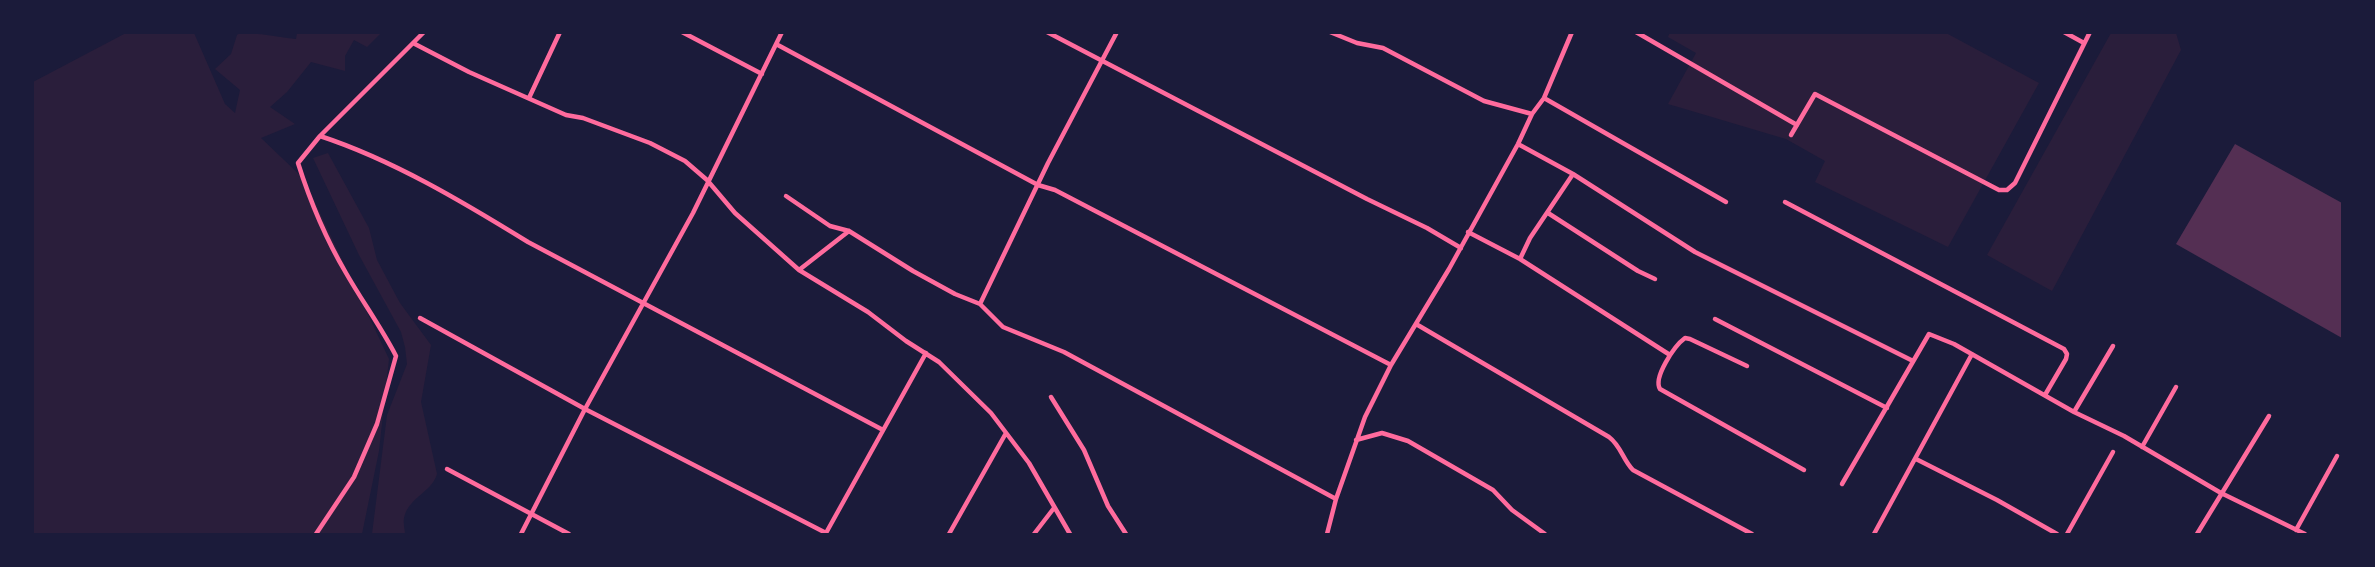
<!DOCTYPE html>
<html>
<head>
<meta charset="utf-8">
<style>
	body { margin:0 }
	#map { position:relative; width:2375px; height:567px; overflow:hidden; background:#1b1b3a; font-family:Commissioner,sans-serif }
	canvas { display:block }
	.frame { position:absolute; inset:0; border:34px solid #1b1b3a; pointer-events:none }
</style>
</head>
<body>
<div id="map">
<canvas width="2375" height="567"></canvas>
<div class="frame"></div>
</div>
<script>
const ctx = document.querySelector('canvas').getContext('2d');
ctx.lineJoin = 'round';
function paint(path, color) { ctx.fillStyle = color; ctx.fill(path, 'evenodd'); }
function trace(path, color, width, dash) { ctx.strokeStyle = color; ctx.lineWidth = width; ctx.lineCap = dash ? 'butt' : 'round'; ctx.setLineDash(dash || []); ctx.stroke(path); }
paint(new Path2D(`
	M 1670,32 L 1946,33 L 2039,83 L 1948,247 L 1815,182 L 1825,161 L 1786,139 L 1668,104 L 1696,53 L 1668,37 Z
	M 126,33 L 194,33 L 225,104 L 235,113 L 240,90 L 215,69 L 231,54 L 237,35 L 240,33 C 260,33 277,37 296,39 L 297,33 L 381,33 L 367,47 L 354,40 L 345,56 L 345,71 L 311,62 L 287,92 L 270,107 L 295,124 L 261,138 L 304,179 L 389,359 L 379,451 L 362,534 L 33,534 L 33,82 Z
	M 2111,33 L 2176,33 L 2181,50 L 2052,291 L 1987,255 Z
	M 328,153 L 369,228 L 377,260 L 400,303 L 431,345 L 421,402 L 437,474 C 432,492 408,498 404,518 C 403,523 405,530 405,534 L 372,534 L 387,415 L 407,364 L 405,347 L 401,332 L 359,255 L 313,158 Z`), '#2a1e3b');
paint(new Path2D(`
	M 2235,144 L 2342,203 L 2342,338 L 2176,244 Z`), '#542f53');
trace(new Path2D(`
	M 682,32 L 762,74
	M 1047,32 L 1367,199 L 1427,228 L 1461,248
	M 1330,32 L 1357,43 L 1383,48 L 1484,101 L 1532,114
	M 1636,32 L 1797,125
	M 2064,32 L 2084,43
	M 413,43 L 469,72 L 566,115 L 583,118 L 650,143 L 685,161 L 707,180 L 735,213 L 799,270 L 868,312 L 906,341 L 939,362 L 991,413 L 1029,463 L 1070,534
	M 776,44 L 1038,185 L 1055,190 L 1391,365
	M 529,98 L 560,32
	M 1544,98 L 1726,202
	M 1791,135 L 1815,94 L 1999,190 L 2007,190 L 2015,183 L 2090,32
	M 320,136 C 393,160 463,202 528,242 L 883,430
	M 1518,144 L 1573,174 L 1695,252 L 1913,361
	M 786,196 L 830,226 L 849,231 L 913,271 L 955,294 L 980,304 L 1003,327 L 1064,352 L 1336,499
	M 1785,202 L 2064,349 L 2067,354 L 2066,359 L 2045,395
	M 1548,213 L 1638,271 L 1655,279
	M 1468,232 L 1520,259 L 1530,238 L 1573,174
	M 1520,259 L 1670,355
	M 799,270 L 849,231
	M 980,304 L 1048,163 L 1117,32
	M 420,318 L 585,409 L 826,533
	M 1715,319 L 1887,408
	M 1416,324 L 1609,437 C 1621,446 1623,460 1633,470 L 1752,534
	M 1747,366 L 1690,339 L 1685,338 C 1674,346 1653,378 1660,389 L 1804,470
	M 1051,397 L 1084,450 L 1108,506 L 1126,534
	M 2074,412 L 2113,346
	M 1356,440 L 1382,433 L 1408,441 L 1493,490 L 1512,510 L 1545,534
	M 2142,447 L 2176,387
	M 1916,459 L 1997,500 L 2057,534
	M 447,469 L 569,534
	M 1842,484 L 1929,334 L 1954,344 L 2074,412 L 2124,436 L 2221,493 L 2305,534
	M 2296,530 L 2337,456
	M 826,533 L 926,353
	M 316,534 L 354,477 L 377,424 L 396,356 C 381,327 362,301 346,273 C 326,239 310,201 298,163 L 320,136 L 424,32
	M 521,534 L 585,409 L 693,213 L 782,32
	M 949,534 L 1006,433
	M 1034,534 L 1054,508
	M 1327,534 L 1336,499 L 1365,417 L 1391,365 L 1449,269 L 1518,144 L 1532,114 L 1544,98 L 1572,32
	M 1874,534 L 1972,354
	M 2067,534 L 2113,452
	M 2197,534 L 2269,416`), '#ff6b9d', 4.5);
</script>
</body>
</html>
